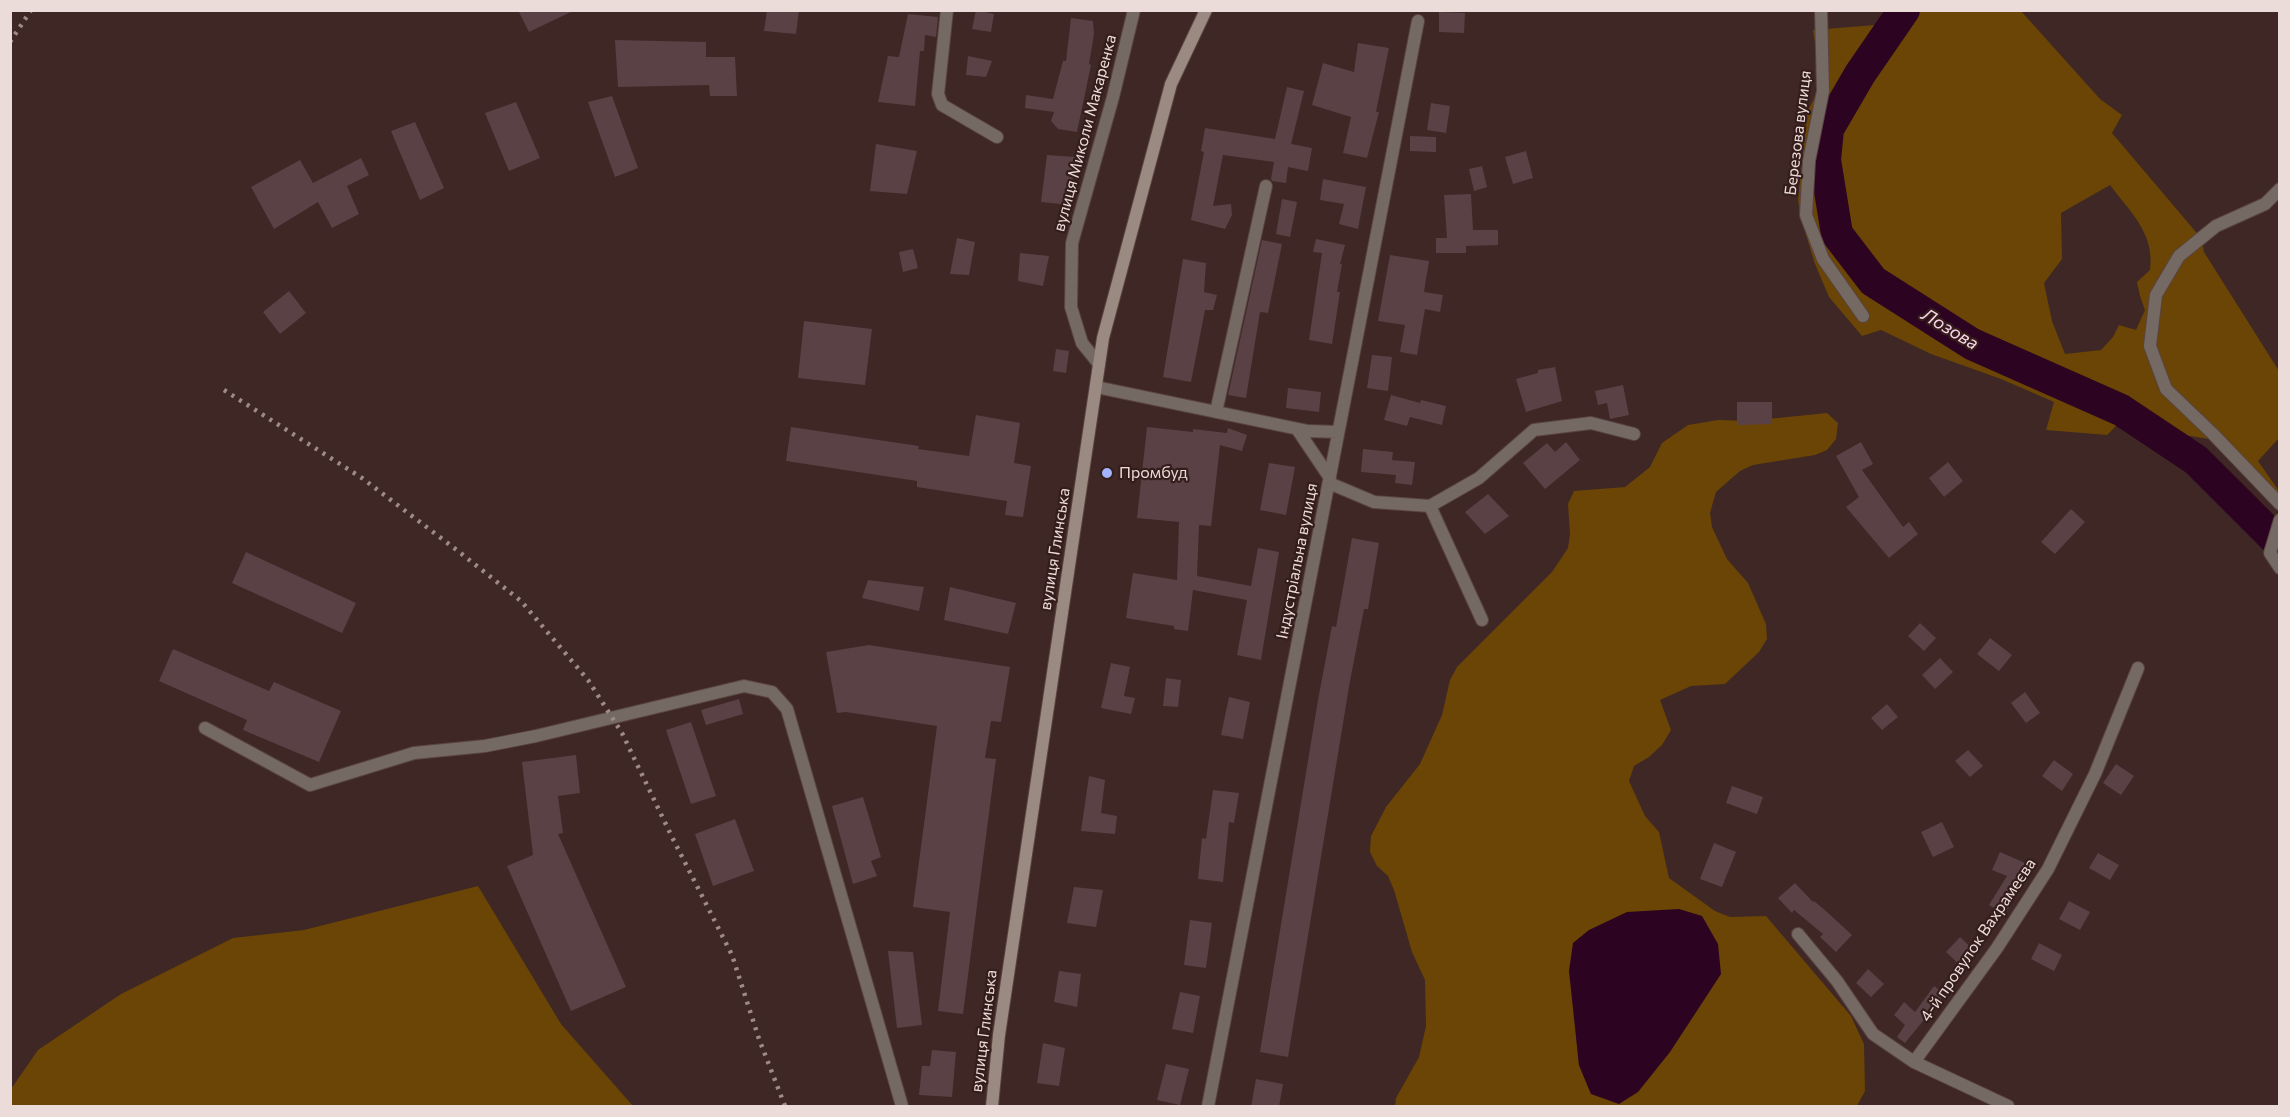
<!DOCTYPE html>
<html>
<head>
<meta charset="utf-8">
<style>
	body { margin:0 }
	#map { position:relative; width:2290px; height:1117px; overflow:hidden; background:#3e2724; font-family:Commissioner,sans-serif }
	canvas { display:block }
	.frame { position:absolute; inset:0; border:12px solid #ecdcd9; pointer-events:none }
</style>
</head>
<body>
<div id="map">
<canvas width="2290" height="1117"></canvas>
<div class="frame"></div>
</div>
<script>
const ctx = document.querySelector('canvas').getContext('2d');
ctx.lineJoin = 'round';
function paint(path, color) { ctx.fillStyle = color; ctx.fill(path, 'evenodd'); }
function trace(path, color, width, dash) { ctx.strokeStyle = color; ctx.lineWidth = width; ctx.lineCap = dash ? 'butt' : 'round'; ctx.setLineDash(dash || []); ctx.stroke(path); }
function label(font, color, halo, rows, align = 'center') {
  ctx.font = font + ' Commissioner,sans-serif'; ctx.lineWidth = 4.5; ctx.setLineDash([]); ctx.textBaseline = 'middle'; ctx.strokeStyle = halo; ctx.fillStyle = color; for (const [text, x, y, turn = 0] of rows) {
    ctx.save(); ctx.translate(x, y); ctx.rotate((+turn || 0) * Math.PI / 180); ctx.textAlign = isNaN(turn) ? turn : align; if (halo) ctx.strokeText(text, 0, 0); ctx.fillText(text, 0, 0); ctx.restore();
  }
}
paint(new Path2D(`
	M 1884,11 L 2021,11 L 2100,99 L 2122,115 L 2112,133 L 2201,238 L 2204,252 L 2279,371 L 2279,438 L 2258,461 L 2279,491 L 2279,503 L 2275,507 L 2209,439 L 2160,431 L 2139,412 L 2122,420 L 2107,435 L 2046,430 L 2054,402 L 2001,379 L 1931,354 L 1881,330 L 1862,336 L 1829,297 L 1815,264 L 1801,219 L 1798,200 L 1807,111 C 1824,90 1817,56 1813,30 L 1875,25 ZM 2110,185 C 2131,213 2155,234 2150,270 L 2137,282 L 2140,296 L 2145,310 L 2136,330 L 2119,325 L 2113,337 L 2101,350 L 2065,354 L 2052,321 L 2044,283 L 2062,259 L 2061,213 Z
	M 1827,413 L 1838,423 L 1836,439 L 1827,450 L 1815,455 L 1753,465 L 1740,471 L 1716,492 L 1710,513 L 1712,527 L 1727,559 L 1748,583 L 1766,624 L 1767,639 L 1759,652 L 1725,684 L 1691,686 L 1660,700 L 1671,730 L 1662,745 L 1649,757 L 1634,766 L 1629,781 L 1645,816 L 1659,832 L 1669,878 L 1715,911 L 1730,917 L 1766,916 L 1851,1016 L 1864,1044 L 1865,1091 L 1857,1106 L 1395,1106 L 1396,1098 L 1419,1057 L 1426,1026 L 1425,980 L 1412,952 L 1394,890 L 1388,876 L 1377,866 L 1370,852 L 1371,836 L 1386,807 L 1420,764 L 1442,715 L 1450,680 L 1457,667 L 1552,572 L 1568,548 L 1570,534 L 1568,504 L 1574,491 L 1625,487 L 1650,467 L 1662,443 L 1688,425 L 1718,420 L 1748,421 ZM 1575,1023 L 1591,1094 L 1579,1065 Z
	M 478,886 L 561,1024 L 633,1106 L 11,1106 L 11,1089 L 38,1050 L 121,994 L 233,938 L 304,930 Z`), '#6a4505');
paint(new Path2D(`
	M 1679,909 L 1702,916 L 1718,944 L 1721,974 L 1670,1052 L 1638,1092 L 1619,1104 L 1591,1094 L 1579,1065 L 1569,971 L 1573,943 L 1589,930 L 1627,912 Z`), '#2c0320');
trace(new Path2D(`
	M 1904,10 L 1860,74 L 1828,129 L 1825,160 L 1837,234 L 1873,281 L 1972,344 L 2121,410 L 2196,460 L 2280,544`), '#2c0320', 32);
paint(new Path2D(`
	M 518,10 L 575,10 L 529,32 Z
	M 767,10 L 799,10 L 796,34 L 764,31 Z
	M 976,10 L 994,14 L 991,32 L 972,29 Z
	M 1439,12 L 1465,13 L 1464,33 L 1439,32 Z
	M 908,14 L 938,17 L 936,37 L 925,35 L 924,51 L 920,51 L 915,106 L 878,102 L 888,56 L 899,57 Z
	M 1071,18 L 1093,21 L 1094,34 L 1089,64 L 1091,65 L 1077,132 L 1058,129 L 1051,121 L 1054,112 L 1025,108 L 1026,95 L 1053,99 L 1063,61 L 1066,61 Z
	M 615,40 L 706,42 L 706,57 L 735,57 L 737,96 L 710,96 L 709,85 L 618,87 Z
	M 1358,43 L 1389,48 L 1376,112 L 1379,112 L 1367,158 L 1343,153 L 1351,117 L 1312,105 L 1323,63 L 1354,72 Z
	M 968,56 L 992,61 L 986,77 L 966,75 Z
	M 1287,87 L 1304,91 L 1291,144 L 1312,148 L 1308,171 L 1288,167 L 1286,183 L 1272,181 L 1271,179 L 1274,162 L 1223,155 L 1213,206 L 1231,204 L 1232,215 L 1225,229 L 1191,220 L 1204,152 L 1201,151 L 1205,128 L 1275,139 Z
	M 612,96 L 638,168 L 615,177 L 588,102 Z
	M 516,102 L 540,158 L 509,171 L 485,113 Z
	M 1431,103 L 1450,106 L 1446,133 L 1427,130 Z
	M 415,122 L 444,188 L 420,200 L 391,131 Z
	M 1410,136 L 1436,137 L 1436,152 L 1410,151 Z
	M 876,144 L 917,151 L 907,194 L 870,191 Z
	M 1526,151 L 1533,178 L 1513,184 L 1505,157 Z
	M 1047,155 L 1075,157 L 1070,205 L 1041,202 Z
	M 361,158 L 369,175 L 347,186 L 359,214 L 332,228 L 318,202 L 274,229 L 251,187 L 300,160 L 313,183 Z
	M 1482,166 L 1487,187 L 1474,191 L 1469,169 Z
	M 1323,179 L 1366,187 L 1358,229 L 1339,224 L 1344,204 L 1320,200 Z
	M 1471,194 L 1473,230 L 1498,230 L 1498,245 L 1466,246 L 1466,253 L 1436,253 L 1436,238 L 1447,238 L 1444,195 Z
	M 1282,199 L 1297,202 L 1290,237 L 1276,234 Z
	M 957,238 L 975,242 L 969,275 L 950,274 Z
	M 1316,239 L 1345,245 L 1340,264 L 1342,264 L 1337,292 L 1340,292 L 1332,344 L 1309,340 L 1322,253 L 1313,252 Z
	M 1262,240 L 1282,244 L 1268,313 L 1260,312 L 1246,398 L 1228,395 Z
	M 913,249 L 918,268 L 903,272 L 899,252 Z
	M 1020,253 L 1049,256 L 1043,286 L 1018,281 Z
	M 1390,255 L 1429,261 L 1424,292 L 1443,295 L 1440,312 L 1425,309 L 1417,355 L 1400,352 L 1405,325 L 1378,321 Z
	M 1183,259 L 1206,263 L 1204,292 L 1217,295 L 1213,310 L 1205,310 L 1191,382 L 1163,377 Z
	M 289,291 L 306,313 L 280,334 L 263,312 Z
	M 804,321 L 872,329 L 865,385 L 798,378 Z
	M 1056,349 L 1069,351 L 1066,373 L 1053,371 Z
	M 1372,355 L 1392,357 L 1388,391 L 1367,388 Z
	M 1555,367 L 1562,401 L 1526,412 L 1516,379 L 1538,373 L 1538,370 Z
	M 1623,385 L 1629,415 L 1610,419 L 1607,403 L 1598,405 L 1595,391 Z
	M 1288,388 L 1321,392 L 1319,412 L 1286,408 Z
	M 1391,395 L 1420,403 L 1421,400 L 1446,406 L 1442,425 L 1410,417 L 1407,426 L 1384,420 Z
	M 1737,402 L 1772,402 L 1772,424 L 1737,425 Z
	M 976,415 L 1020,423 L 1014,463 L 1031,466 L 1023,517 L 1005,515 L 1007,501 L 917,487 L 917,481 L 786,461 L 791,427 L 919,446 L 918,449 L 969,456 Z
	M 1147,427 L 1193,432 L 1193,429 L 1227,433 L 1228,428 L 1247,435 L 1242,451 L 1220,445 L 1211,526 L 1199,525 L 1197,576 L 1251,586 L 1258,548 L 1279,552 L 1261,660 L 1237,655 L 1247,600 L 1193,590 L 1188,631 L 1174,629 L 1174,626 L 1126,618 L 1133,573 L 1177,580 L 1179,522 L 1137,518 Z
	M 1566,442 L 1580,460 L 1545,489 L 1523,463 L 1547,443 L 1555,452 Z
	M 1861,442 L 1873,464 L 1862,470 L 1903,527 L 1909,522 L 1918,534 L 1889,558 L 1846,507 L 1859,497 L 1836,456 Z
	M 1363,449 L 1393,452 L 1392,460 L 1415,462 L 1412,485 L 1395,483 L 1396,475 L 1361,472 Z
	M 1948,462 L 1963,481 L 1944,497 L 1929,478 Z
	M 1269,463 L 1295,467 L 1286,515 L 1260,510 Z
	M 1488,494 L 1509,516 L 1485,534 L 1465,512 Z
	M 2071,509 L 2085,522 L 2055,554 L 2041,542 Z
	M 1352,538 L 1379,543 L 1368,609 L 1364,609 L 1350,681 L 1288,1057 L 1260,1052 L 1318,700 L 1332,626 L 1336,627 Z
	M 246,552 L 356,603 L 342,633 L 232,583 Z
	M 868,580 L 924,587 L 919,611 L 862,598 Z
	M 950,587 L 1016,603 L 1008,634 L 944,620 Z
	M 1920,623 L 1936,638 L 1924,651 L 1908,636 Z
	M 1990,638 L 2012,655 L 1999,671 L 1977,654 Z
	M 869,645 L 1010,667 L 1001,722 L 991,721 L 985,758 L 996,759 L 963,1014 L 938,1011 L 950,912 L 913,907 L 937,726 L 846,712 L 837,713 L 826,652 Z
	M 173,649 L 269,691 L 274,682 L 341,711 L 319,762 L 243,730 L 247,720 L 159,681 Z
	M 1940,658 L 1953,672 L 1935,689 L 1922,675 Z
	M 1111,663 L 1130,667 L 1124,696 L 1135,698 L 1131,714 L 1101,708 Z
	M 1166,678 L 1181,680 L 1178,707 L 1163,706 Z
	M 2025,692 L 2040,713 L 2026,723 L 2011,703 Z
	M 1229,697 L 1250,702 L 1243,739 L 1221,735 Z
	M 739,699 L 743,714 L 706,725 L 701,710 Z
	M 1887,704 L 1898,717 L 1882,730 L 1871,718 Z
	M 691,722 L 716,796 L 691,804 L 666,730 Z
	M 1968,750 L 1983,766 L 1970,777 L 1955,761 Z
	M 576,755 L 580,793 L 558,796 L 563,833 L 558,834 L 626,987 L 571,1011 L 507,866 L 533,855 L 522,762 Z
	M 2054,760 L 2073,774 L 2062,791 L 2042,776 Z
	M 2116,764 L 2134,776 L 2121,795 L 2103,783 Z
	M 1089,776 L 1105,780 L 1101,813 L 1117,816 L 1115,834 L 1081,831 Z
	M 1732,786 L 1763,797 L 1757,814 L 1726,803 Z
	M 1213,790 L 1239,793 L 1234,823 L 1229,822 L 1223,882 L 1198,879 L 1202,838 L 1206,839 Z
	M 863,797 L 881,857 L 871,861 L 877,876 L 853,884 L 832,806 Z
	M 735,819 L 754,871 L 713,886 L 695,834 Z
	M 1942,822 L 1954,847 L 1933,857 L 1921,832 Z
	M 1714,843 L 1736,852 L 1722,887 L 1700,879 Z
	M 2000,852 L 2025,863 L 2012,892 L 2016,895 L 2005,914 L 1989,905 L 2007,876 L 1992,870 Z
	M 2098,853 L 2119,865 L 2110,880 L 2089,868 Z
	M 1795,883 L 1813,902 L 1814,901 L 1826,911 L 1852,935 L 1836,952 L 1820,937 L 1823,934 L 1794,910 L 1792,913 L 1778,898 Z
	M 1074,887 L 1103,890 L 1096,927 L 1067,923 Z
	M 2069,901 L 2090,912 L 2080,930 L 2059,919 Z
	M 1190,920 L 1212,923 L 1206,968 L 1184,965 Z
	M 1960,937 L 1977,953 L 1963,968 L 1946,952 Z
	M 2039,943 L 2062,955 L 2054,971 L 2031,959 Z
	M 888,951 L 913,952 L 922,1025 L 897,1028 Z
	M 1868,969 L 1884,984 L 1871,997 L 1856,983 Z
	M 1059,971 L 1081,974 L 1077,1007 L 1054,1002 Z
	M 1934,986 L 1945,994 L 1905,1043 L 1897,1037 L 1905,1025 L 1894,1015 L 1904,1002 L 1915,1012 Z
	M 1180,992 L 1200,996 L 1193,1033 L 1172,1029 Z
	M 1043,1043 L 1065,1048 L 1059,1086 L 1037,1083 Z
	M 932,1050 L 956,1052 L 952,1097 L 919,1095 L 922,1066 L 930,1066 Z
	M 1166,1064 L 1189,1069 L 1180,1105 L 1157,1100 Z
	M 1256,1079 L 1283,1084 L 1279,1107 L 1251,1107 Z`), '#5a4146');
const street = new Path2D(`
	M 947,10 L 938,94 L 942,105 L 997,137
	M 1821,10 L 1823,91 L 1809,161 L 1806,215 L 1823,259 L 1863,316
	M 2280,189 L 2265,204 L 2216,226 L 2179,256 L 2156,295 L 2150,346 L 2166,389 L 2213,434 L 2280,504
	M 1099,364 L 1082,343 L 1071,307 L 1072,243 L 1113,97 L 1134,10
	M 1096,387 L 1308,431 L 1338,432
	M 1216,412 L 1266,186
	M 1297,429 L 1330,478
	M 1329,483 L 1374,502 L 1430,506 L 1479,478 L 1534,430 L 1591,423 L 1634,434
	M 1430,506 L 1482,620
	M 2280,520 L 2270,553 L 2280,568
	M 205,728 L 310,785 L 414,753 L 485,746 L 536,736 L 744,686 L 772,692 L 787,709 L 902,1106
	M 1798,934 L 1837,981 L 1873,1034 L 1914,1062 L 2008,1106
	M 1914,1062 L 1997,948 L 2048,869 L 2095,774 L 2138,668
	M 1208,1106 L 1418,21`);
const secondary = new Path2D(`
	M 992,1106 L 999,1035 L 1103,338 L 1171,84 L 1206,10`);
trace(street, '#5a4441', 14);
trace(secondary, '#5a4441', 14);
trace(street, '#746963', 12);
trace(secondary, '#9b8a81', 12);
trace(new Path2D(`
	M 10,42 L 31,10
	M 224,390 L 362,478 L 458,551 L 521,601 L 588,680 L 622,733 L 671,835 L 732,955 L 759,1039 L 785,1106`), '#9e8b88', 4.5, [3, 6]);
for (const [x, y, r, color] of [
	[1107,473,6,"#a2b2fd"]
]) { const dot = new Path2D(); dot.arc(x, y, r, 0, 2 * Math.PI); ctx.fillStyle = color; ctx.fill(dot); trace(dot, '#341d1b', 2); }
label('16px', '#ecdcd9', '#341d1b', [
	["вулиця Миколи Макаренка",1085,133,-75],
	["Березова вулиця",1798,133,-83],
	["вулиця Глинська",1055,549,-81],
	["Індустріальна вулиця",1297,561,-79],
	["4-й провулок Вахрамеєва",1978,940,-56],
	["вулиця Глинська",984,1031,-83]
]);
label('16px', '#ecdcd9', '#341d1b', [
	["Промбуд",1119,473]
], 'left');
label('italic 18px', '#fad4eb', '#341d1b', [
	["Лозова",1950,329,31]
]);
</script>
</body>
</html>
